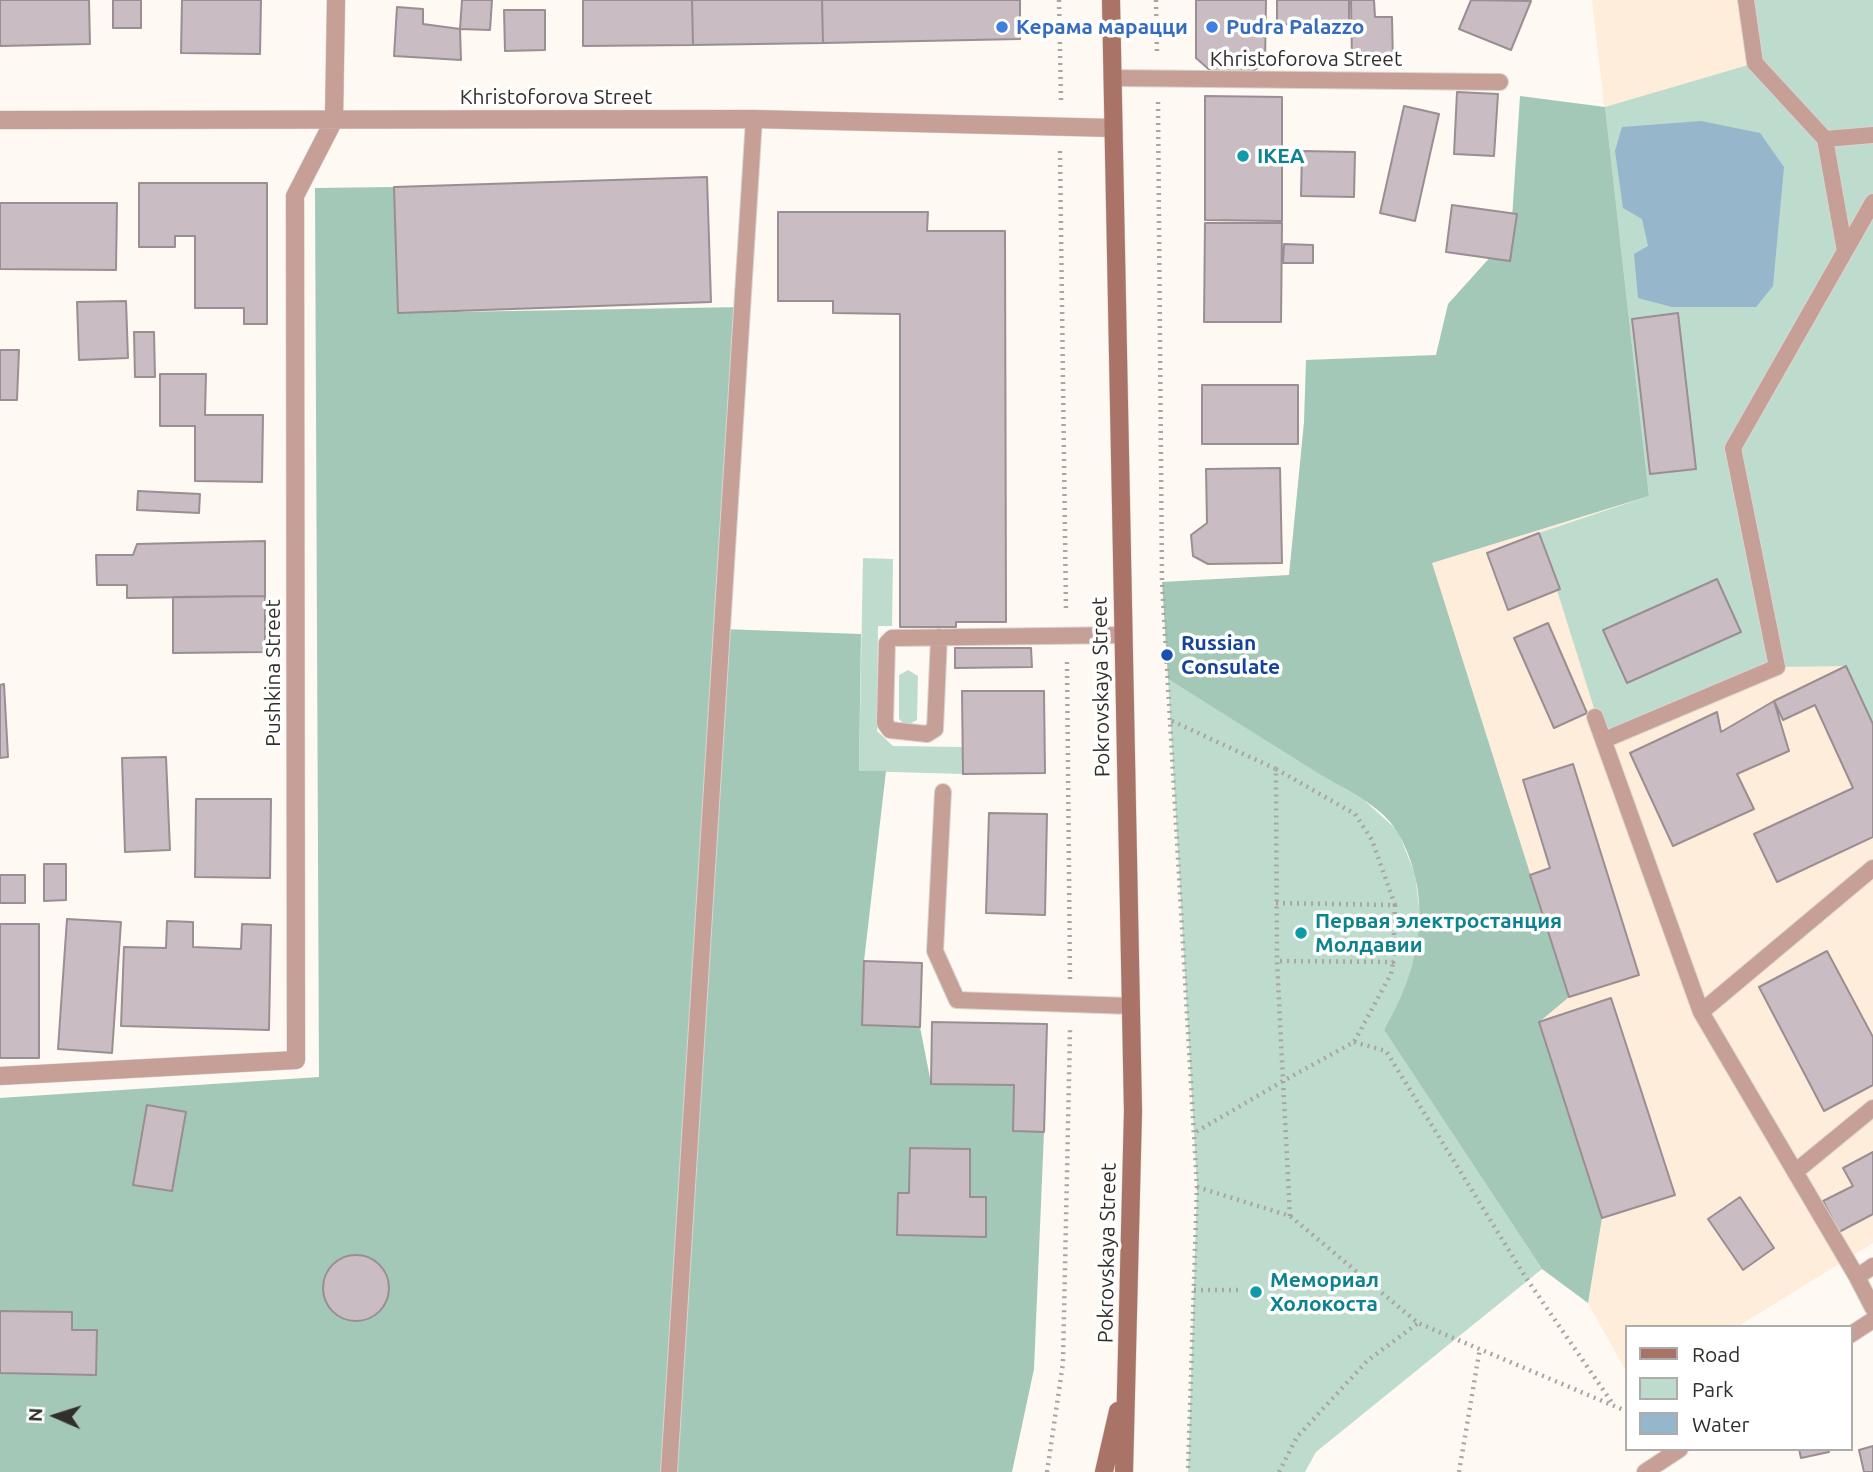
<!DOCTYPE html>
<html>
<head>
<meta charset="utf-8">
<style>
	body { margin:0 }
	#map { position:relative; width:1873px; height:1472px; overflow:hidden; background:#fef9f2; font-family:Ubuntu,sans-serif }
	canvas { display:block }
	.legend { position:absolute; left:1625px; top:1325px; width:228px; height:126px; box-sizing:border-box; background:#fff; border:2px solid #adacaa; margin:0; padding:9px 12px; list-style:none; font-size:21px; color:#322f2b }
	.legend li { display:flex; align-items:center; gap:14px; height:35px }
	.legend b { width:35px; border:2px solid #adacaa }
	.north { position:absolute; left:21px; top:1381px; width:70px; height:70px; -webkit-text-stroke:5px #fff; paint-order:stroke; rotate:273deg; font-size:19px; font-weight:700; line-height:28px; text-align:center; color:#322f2b }
	.north::after { content:''; display:block; margin:auto; width:24px; height:32px; background:#322f2b; clip-path:polygon(50% 0,100% 100%,50% 72%,0 100%) }
</style>
</head>
<body>
<div id="map">
<canvas width="1873" height="1472"></canvas>
<ul class="legend">
<li><b style="height:9px;background:#aa7368"></b>Road</li>
<li><b style="height:19px;background:#bedcce"></b>Park</li>
<li><b style="height:19px;background:#96b6cb"></b>Water</li>
</ul>
<div class="north">N</div>
</div>
<script>
const ctx = document.querySelector('canvas').getContext('2d');
ctx.lineJoin = 'round';
function paint(path, color) { ctx.fillStyle = color; ctx.fill(path, 'evenodd'); }
function trace(path, color, width, dash) { ctx.strokeStyle = color; ctx.lineWidth = width; ctx.lineCap = dash ? 'butt' : 'round'; ctx.setLineDash(dash || []); ctx.stroke(path); }
function label(font, color, halo, rows, align = 'center') {
  ctx.font = font + ' Ubuntu,sans-serif'; ctx.lineWidth = 7; ctx.setLineDash([]); ctx.textBaseline = 'middle'; ctx.strokeStyle = halo; ctx.fillStyle = color; for (const [text, x, y, turn = 0] of rows) {
    ctx.save(); ctx.translate(x, y); ctx.rotate((+turn || 0) * Math.PI / 180); ctx.textAlign = isNaN(turn) ? turn : align; if (halo) ctx.strokeText(text, 0, 0); ctx.fillText(text, 0, 0); ctx.restore();
  }
}
paint(new Path2D(`
	M 1592,0 L 1873,0 L 1873,1243 L 1737,1327 L 1626,1327 L 1626,1371 L 1588,1303 L 1602,1218 L 1539,1022 L 1432,563 L 1649,496 Z`), '#fdedda');
paint(new Path2D(`
	M 1746,0 L 1873,0 L 1873,724 L 1846,666 L 1777,667 L 1604,740 L 1539,533 L 1649,496 L 1605,107 L 1755,63 Z
	M 863,558 L 893,559 L 892,626 L 878,626 L 877,731 L 893,746 L 963,747 L 963,774 L 859,771 Z
	M 908,670 L 918,676 L 917,720 L 906,726 L 899,719 L 899,675 Z
	M 1168,679 L 1364,800 L 1398,831 L 1415,874 L 1421,924 L 1415,965 L 1402,1001 L 1384,1030 L 1542,1269 L 1316,1452 L 1305,1472 L 1188,1472 L 1197,1187 Z`), '#bedcce');
paint(new Path2D(`
	M 1520,96 L 1605,107 L 1649,496 L 1432,563 L 1569,997 L 1539,1022 L 1602,1218 L 1588,1303 L 1542,1269 L 1384,1030 C 1420,970 1435,898 1398,833 C 1382,805 1344,789 1318,773 C 1268,742 1218,710 1168,679 L 1162,582 L 1289,575 L 1304,422 L 1306,360 L 1436,355 L 1448,304 L 1511,234 Z
	M 394,187 L 398,313 L 742,307 L 722,629 L 861,634 L 859,771 L 886,771 L 864,961 L 862,1025 L 920,1027 L 931,1083 L 1014,1085 L 1013,1131 L 1044,1132 L 1034,1369 L 1012,1472 L 0,1472 L 0,1098 L 319,1077 L 315,188 Z`), '#a3c8b7');
paint(new Path2D(`
	M 1701,121 L 1760,133 L 1784,167 L 1773,286 L 1756,307 L 1672,307 L 1638,298 L 1634,254 L 1648,246 L 1642,219 L 1623,208 L 1615,151 L 1622,127 Z`), '#96b6cb');
const building = new Path2D(`
	M 0,0 L 89,0 L 90,44 L 0,46 Z
	M 113,0 L 141,0 L 141,28 L 113,28 Z
	M 182,0 L 261,0 L 260,54 L 181,53 Z
	M 462,0 L 492,0 L 490,30 L 460,29 Z
	M 583,0 L 692,0 L 693,45 L 583,46 Z
	M 692,0 L 822,0 L 823,43 L 693,45 Z
	M 822,0 L 1020,0 L 1020,39 L 823,43 Z
	M 1196,0 L 1266,0 L 1265,63 L 1250,73 L 1213,73 L 1196,58 Z
	M 1277,0 L 1349,0 L 1349,25 L 1277,24 Z
	M 1351,0 L 1374,0 L 1375,17 L 1392,17 L 1393,64 L 1352,64 Z
	M 1471,0 L 1531,1 L 1511,50 L 1459,29 Z
	M 397,7 L 423,9 L 423,24 L 460,29 L 461,60 L 394,56 Z
	M 504,10 L 545,10 L 545,50 L 505,51 Z
	M 1457,92 L 1498,94 L 1494,156 L 1454,154 Z
	M 1205,96 L 1282,97 L 1282,221 L 1205,220 Z
	M 1404,106 L 1439,114 L 1415,221 L 1380,213 Z
	M 1302,151 L 1355,152 L 1354,197 L 1301,196 Z
	M 707,177 L 711,302 L 398,313 L 394,187 Z
	M 139,183 L 267,183 L 267,324 L 244,324 L 244,308 L 195,308 L 195,236 L 175,236 L 175,247 L 139,247 Z
	M 0,203 L 117,203 L 116,270 L 0,269 Z
	M 1452,205 L 1517,214 L 1510,261 L 1446,252 Z
	M 778,212 L 928,212 L 927,231 L 1005,231 L 1006,622 L 956,622 L 956,627 L 900,627 L 900,314 L 833,313 L 833,301 L 778,301 Z
	M 1205,223 L 1282,223 L 1281,322 L 1204,322 Z
	M 1284,244 L 1313,245 L 1313,263 L 1283,263 Z
	M 126,301 L 128,358 L 79,360 L 77,302 Z
	M 1678,313 L 1696,469 L 1650,474 L 1632,319 Z
	M 134,332 L 154,332 L 155,377 L 135,377 Z
	M 0,350 L 19,350 L 17,400 L 0,400 Z
	M 160,374 L 206,374 L 205,415 L 263,415 L 262,482 L 195,481 L 195,426 L 160,426 Z
	M 1202,385 L 1298,385 L 1298,444 L 1202,444 Z
	M 1280,468 L 1282,563 L 1208,564 L 1193,556 L 1191,535 L 1207,523 L 1206,469 Z
	M 138,491 L 200,494 L 199,513 L 137,510 Z
	M 1539,533 L 1560,589 L 1508,610 L 1487,553 Z
	M 265,541 L 265,596 L 127,598 L 127,585 L 97,585 L 96,555 L 133,555 L 137,544 Z
	M 1717,579 L 1741,632 L 1627,683 L 1603,630 Z
	M 265,596 L 265,652 L 173,653 L 173,597 Z
	M 1548,623 L 1587,713 L 1554,728 L 1514,638 Z
	M 955,648 L 1031,648 L 1032,667 L 955,668 Z
	M 1846,666 L 1873,724 L 1873,837 L 1777,882 L 1754,834 L 1853,788 L 1815,705 L 1783,720 L 1774,701 Z
	M 4,684 L 8,757 L 0,758 L 0,685 Z
	M 962,691 L 1044,691 L 1045,773 L 963,774 Z
	M 1774,701 L 1789,751 L 1737,774 L 1754,809 L 1673,846 L 1630,753 L 1717,712 L 1721,732 Z
	M 166,757 L 170,850 L 125,852 L 122,758 Z
	M 1573,764 L 1639,975 L 1569,997 L 1530,875 L 1550,868 L 1523,780 Z
	M 196,799 L 271,799 L 270,878 L 195,877 Z
	M 989,813 L 1047,814 L 1045,915 L 986,913 Z
	M 44,864 L 66,864 L 66,900 L 44,901 Z
	M 0,875 L 25,875 L 25,903 L 0,903 Z
	M 67,919 L 121,922 L 112,1053 L 58,1049 Z
	M 167,921 L 193,922 L 193,947 L 241,949 L 242,924 L 271,925 L 269,1030 L 121,1026 L 124,947 L 166,948 Z
	M 0,924 L 39,924 L 39,1058 L 0,1058 Z
	M 1827,951 L 1873,1037 L 1873,1085 L 1824,1111 L 1759,987 Z
	M 864,961 L 922,963 L 920,1027 L 862,1025 Z
	M 1611,998 L 1675,1195 L 1602,1218 L 1539,1022 Z
	M 932,1022 L 1047,1024 L 1044,1132 L 1013,1131 L 1014,1085 L 931,1084 Z
	M 147,1105 L 186,1112 L 172,1191 L 133,1185 Z
	M 910,1148 L 970,1149 L 970,1197 L 986,1197 L 986,1237 L 897,1235 L 898,1193 L 909,1193 Z
	M 1873,1152 L 1873,1214 L 1839,1232 L 1823,1201 L 1853,1186 L 1843,1168 Z
	M 1740,1197 L 1774,1248 L 1743,1270 L 1708,1219 Z
	M323 1288a33 33 0 1 1 66 0a33 33 0 1 1-66 0Z
	M 0,1311 L 72,1312 L 72,1330 L 97,1330 L 96,1375 L 0,1373 Z
	M 1873,1446 L 1873,1472 L 1864,1472 L 1859,1450 Z
	M 1799,1449 L 1828,1449 L 1829,1452 L 1801,1458 Z`);
paint(building, '#c9bcc2');
trace(building, '#9a8e93', 2);
const service = new Path2D(`
	M 1746,0 L 1755,63 L 1825,139 L 1845,251
	M 1112,78 L 1500,82
	M 1825,139 L 1873,135
	M 939,637 L 935,729 L 927,734 L 890,730 L 885,723 L 887,643 L 892,638 L 1123,635
	M 1595,717 L 1701,1012 L 1857,1277
	M 1604,740 L 1777,667 L 1733,448 L 1873,202
	M 943,792 L 935,951 L 957,1000 L 1130,1006
	M 1701,1012 L 1873,868
	M 1795,1172 L 1873,1108
	M 1873,1266 L 1857,1277 L 1873,1308
	M 1850,1335 L 1873,1320
	M 669,1472 L 754,119
	M 1645,1472 L 1680,1449`);
const minor = new Path2D(`
	M 0,120 L 754,119 L 1113,128
	M 0,1076 L 296,1060 L 295,196 L 334,120 L 336,0`);
const secondary = new Path2D(`
	M 1111,0 L 1133,1111 L 1124,1472
	M 1104,1472 L 1118,1411`);
trace(service, '#d9d5ce', 18);
trace(minor, '#d9d5ce', 19);
trace(secondary, '#d9d5ce', 19);
trace(new Path2D(`
	M 1059,0 L 1061,100
	M 1156,0 L 1157,55
	M 1158,102 L 1162,582 L 1197,1187 L 1188,1472
	M 1060,151 L 1066,611
	M 1067,662 L 1070,979
	M 1172,721 L 1276,769 L 1277,961 L 1283,1081 L 1194,1133
	M 1276,769 L 1355,814 L 1372,840 L 1395,905
	M 1276,903 L 1395,905 L 1393,962 L 1277,961
	M 1354,1042 L 1386,1051 L 1526,1278 L 1613,1404
	M 1197,1187 L 1290,1216 L 1418,1323 L 1626,1411
	M 1290,1216 L 1283,1081 L 1354,1042 L 1391,974 L 1393,962
	M 1194,1290 L 1240,1290
	M 1047,1472 L 1063,1363 L 1070,1030
	M 1279,1472 L 1297,1437 L 1367,1361 L 1418,1323
	M 1459,1472 L 1480,1348`), '#a9a59f', 4.5, [2, 5]);
trace(service, '#c69f97', 16);
trace(minor, '#c69f97', 18);
trace(secondary, '#aa7368', 18);
for (const [x, y, r, color] of [
	[1002,27,7,"#3f7fe0"],
	[1212,27,7,"#3f7fe0"],
	[1243,156,7,"#0f9aa8"],
	[1167,655,7,"#1a4fb4"],
	[1301,933,7,"#0f9aa8"],
	[1256,1292,7,"#0f9aa8"]
]) { const dot = new Path2D(); dot.arc(x, y, r, 0, 2 * Math.PI); ctx.fillStyle = color; ctx.fill(dot); trace(dot, '#fff', 2.5); }
label('bold 21px', '#366cbe', '#fff', [
	["Керама марацци",1016,27],
	["Pudra Palazzo",1226,27]
], 'left');
label('21px', '#322f2b', '#fff', [
	["Khristoforova Street",1306,59],
	["Khristoforova Street",556,97],
	["Pushkina Street",273,673,-90],
	["Pokrovskaya Street",1101,687,-91],
	["Pokrovskaya Street",1107,1253,-89]
]);
label('bold 21px', '#0d838f', '#fff', [
	["IKEA",1257,156],
	["Первая электростанция",1315,921],
	["Молдавии",1315,945],
	["Мемориал",1270,1280],
	["Холокоста",1270,1304]
], 'left');
label('bold 21px', '#164399', '#fff', [
	["Russian",1181,643],
	["Consulate",1181,667]
], 'left');
</script>
</body>
</html>
